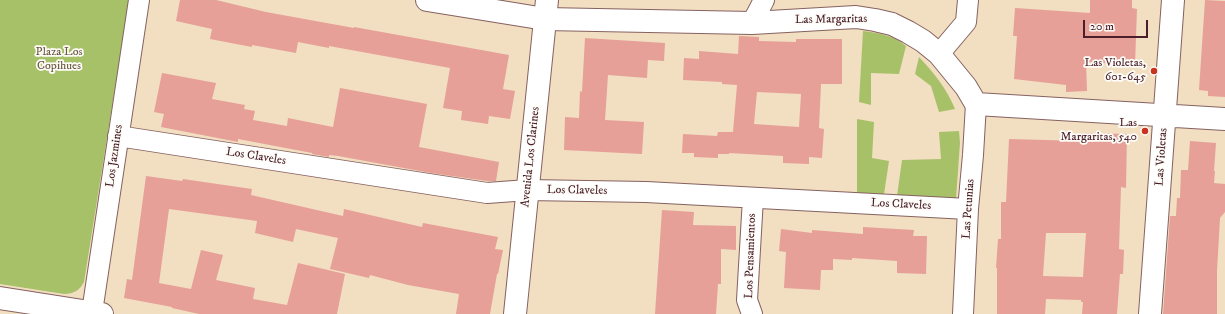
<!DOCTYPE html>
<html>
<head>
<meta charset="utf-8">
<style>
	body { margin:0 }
	#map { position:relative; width:1225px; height:314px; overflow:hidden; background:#f2dec1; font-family:"IM FELL DW Pica",serif }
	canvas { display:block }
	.scale { position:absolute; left:1083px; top:20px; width:65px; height:18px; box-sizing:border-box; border:2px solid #4a1f2b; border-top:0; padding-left:5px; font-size:12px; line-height:14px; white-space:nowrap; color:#4a1f2b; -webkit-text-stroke:3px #fdfcf7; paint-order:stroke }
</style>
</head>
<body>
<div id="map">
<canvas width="1225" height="314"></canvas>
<div class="scale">20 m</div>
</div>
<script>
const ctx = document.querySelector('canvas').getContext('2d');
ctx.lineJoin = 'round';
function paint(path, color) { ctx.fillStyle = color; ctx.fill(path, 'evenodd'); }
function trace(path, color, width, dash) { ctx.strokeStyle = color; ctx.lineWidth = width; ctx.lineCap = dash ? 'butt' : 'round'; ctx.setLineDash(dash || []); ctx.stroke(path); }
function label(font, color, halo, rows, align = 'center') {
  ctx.font = font + ' "IM FELL DW Pica",serif'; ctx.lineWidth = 3.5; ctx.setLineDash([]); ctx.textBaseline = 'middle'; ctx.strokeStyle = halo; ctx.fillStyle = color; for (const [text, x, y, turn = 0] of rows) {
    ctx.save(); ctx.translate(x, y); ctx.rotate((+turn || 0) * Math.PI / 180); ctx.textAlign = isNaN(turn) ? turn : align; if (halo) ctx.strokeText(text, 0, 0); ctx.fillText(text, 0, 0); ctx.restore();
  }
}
paint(new Path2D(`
	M 0,0 L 129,0 L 84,282 C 80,290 74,294 64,294 L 0,284 Z
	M 863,31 C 879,33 893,35 906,46 L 899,74 L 871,73 L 871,105 L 859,102 Z
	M 919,57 C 934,73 947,89 955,109 L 939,112 L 931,86 L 915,74 Z
	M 857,119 L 874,122 L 872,158 L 889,161 L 884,194 L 857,194 Z
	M 959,131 L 960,143 L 956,199 L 897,196 L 902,160 L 941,159 L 939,132 Z`), '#a7c168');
paint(new Path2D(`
	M 180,0 L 216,0 L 266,12 L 354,28 L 354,27 L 509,55 L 503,89 L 515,91 L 510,119 L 489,116 L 488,124 L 461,120 L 462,111 L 443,108 L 450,68 L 329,46 L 329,48 L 298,42 L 296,53 L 252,45 L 252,47 L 210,39 L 212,29 L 176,21 Z
	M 1090,0 L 1132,0 L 1132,8 L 1137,9 L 1135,65 L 1086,62 L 1087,91 L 1066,92 L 1066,85 L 1014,79 L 1017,36 L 1013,36 L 1015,8 L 1090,13 Z
	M 1205,0 L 1225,1 L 1225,97 L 1208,96 L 1208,91 L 1199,90 Z
	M 739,36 L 759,37 L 759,41 L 796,42 L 796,39 L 842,39 L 842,84 L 821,84 L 819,128 L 824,129 L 822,158 L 809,157 L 809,164 L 783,163 L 783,156 L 729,153 L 729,154 L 718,154 L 718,158 L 694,157 L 694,153 L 682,153 L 683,134 L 717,136 L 718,132 L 733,132 L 737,85 L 722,84 L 722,82 L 683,80 L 684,58 L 699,59 L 699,51 L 738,54 ZM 757,92 L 801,94 L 799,127 L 754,124 Z
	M 585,38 L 665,43 L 664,61 L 648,60 L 647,78 L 608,75 L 605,120 L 644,122 L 642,154 L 564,150 L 565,117 L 579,118 L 580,91 L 582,92 Z
	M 162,73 L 216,83 L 212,99 L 245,105 L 244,109 L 255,111 L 253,120 L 287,126 L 288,118 L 333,127 L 340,88 L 427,104 L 419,147 L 499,162 L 496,181 L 487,181 L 431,173 L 338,156 L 329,155 L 329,157 L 312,154 L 312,153 L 238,139 L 238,142 L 161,127 L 164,114 L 154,112 Z
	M 1081,133 L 1127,134 L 1126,188 L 1121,187 L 1119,249 L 1124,250 L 1123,274 L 1120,274 L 1117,314 L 1082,314 L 1083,302 L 1081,302 L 1081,300 L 1046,299 L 1045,314 L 997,314 L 997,268 L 996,268 L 998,239 L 1001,239 L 1001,202 L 1006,202 L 1009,139 L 1081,141 ZM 1046,233 L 1086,233 L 1083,277 L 1043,276 Z
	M 1190,141 L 1216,143 L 1214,171 L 1215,171 L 1214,183 L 1225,184 L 1225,212 L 1220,218 L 1217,271 L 1217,314 L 1163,314 L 1170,216 L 1176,216 L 1177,198 L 1180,198 L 1181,170 L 1188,170 Z
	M 146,176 L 182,181 L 183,179 L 252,189 L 251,195 L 343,216 L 344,209 L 422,227 L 423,223 L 498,237 L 495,249 L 503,250 L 498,274 L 497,274 L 490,314 L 456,314 L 459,294 L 408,285 L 370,275 L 369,278 L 330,269 L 338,238 L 296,229 L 293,242 L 255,233 L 257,221 L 169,209 L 159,283 L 191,289 L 201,250 L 223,255 L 216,280 L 255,288 L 253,299 L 287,305 L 298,263 L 345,274 L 337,314 L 199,314 L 172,308 L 172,307 L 124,298 L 127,279 L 132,280 Z
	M 662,210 L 694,212 L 693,225 L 736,226 L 736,250 L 721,249 L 721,284 L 718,284 L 716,314 L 655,314 Z
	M 863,227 L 914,230 L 913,236 L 927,236 L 926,274 L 897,273 L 897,261 L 852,258 L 852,260 L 833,259 L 833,270 L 821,270 L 820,290 L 784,288 L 786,252 L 779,251 L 781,229 L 812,233 L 812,230 L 863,234 Z`), '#e6a097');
const minor = new Path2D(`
	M 752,23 L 764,0
	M 939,54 L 966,22 L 968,0
	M 118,136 L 487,193 L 528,190 L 646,192 L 968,209
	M 92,312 L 139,0
	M 752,314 L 747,300 L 753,198
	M 963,314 L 968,209 L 973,155 L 976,104`);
const tertiary = new Path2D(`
	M 427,0 L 545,19 L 752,23 L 856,17 L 875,20 L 892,24 L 908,32 L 923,41 L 939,54 L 966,87 L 976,104 L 1225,119
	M 0,298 L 102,314
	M 1150,314 L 1173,0`);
const secondary = new Path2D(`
	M 515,314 L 547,0`);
trace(minor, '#856260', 22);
trace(tertiary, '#856260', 24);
trace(secondary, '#856260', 24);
trace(minor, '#fff', 20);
trace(tertiary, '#fff', 22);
trace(secondary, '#fff', 22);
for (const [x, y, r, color] of [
	[1154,71,4,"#c8321e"],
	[1145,131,4,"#c8321e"]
]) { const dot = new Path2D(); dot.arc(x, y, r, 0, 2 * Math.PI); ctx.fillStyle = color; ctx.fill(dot); trace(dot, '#fdfcf7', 1.5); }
label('12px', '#4a1f2b', '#fdfcf7', [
	["Las Margaritas",831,20,-1],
	["Los Jazmines",115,156,-82],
	["Los Claveles",256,157,9],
	["Avenida Los Clarines",531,157,-84],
	["Las Violetas",1162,157,-86],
	["Los Claveles",577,191,1],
	["Los Claveles",901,205,3],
	["Las Petunias",969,209,-86],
	["Los Pensamientos",751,256,-88]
]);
label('12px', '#6b5840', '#fdfcf7', [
	["Plaza Los",59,53],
	["Copihues",59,67]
]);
label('12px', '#4a1f2b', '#fdfcf7', [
	["Las Violetas,",1146,64],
	["601-645",1146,78],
	["Las",1137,124],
	["Margaritas, 540",1137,138]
], 'right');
</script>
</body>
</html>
